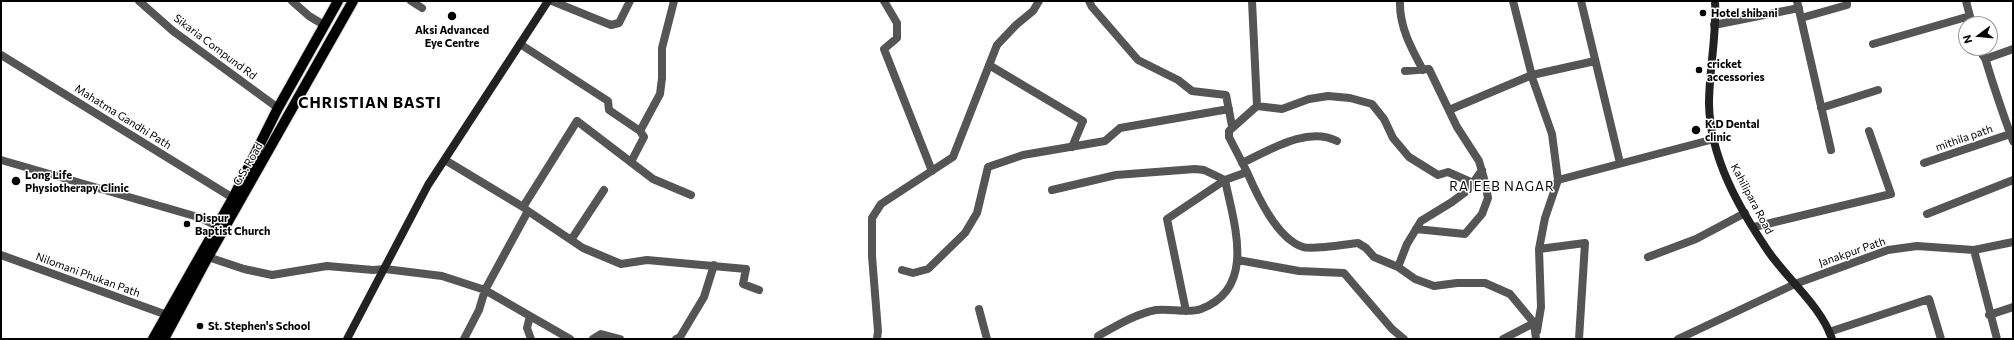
<!DOCTYPE html>
<html>
<head>
<meta charset="utf-8">
<style>
	body { margin:0 }
	#map { position:relative; width:2014px; height:340px; overflow:hidden; background:#fff; font-family:Commissioner,sans-serif }
	canvas { display:block }
	.frame { position:absolute; inset:0; border:2px solid #000; pointer-events:none }
	.north { position:absolute; left:1958px; top:16px; width:40px; height:40px; box-sizing:border-box; background:#fff; border:1px solid #999; border-radius:50%; rotate:254deg; font-size:11px; font-weight:700; line-height:16px; text-align:center; color:#000 }
	.north::after { content:''; display:block; margin:auto; width:14px; height:18px; background:#000; clip-path:polygon(50% 0,100% 100%,50% 72%,0 100%) }
</style>
</head>
<body>
<div id="map">
<canvas width="2014" height="340"></canvas>
<div class="frame"></div>
<div class="north">N</div>
</div>
<script>
const ctx = document.querySelector('canvas').getContext('2d');
ctx.lineJoin = 'round';
function trace(path, color, width, dash) { ctx.strokeStyle = color; ctx.lineWidth = width; ctx.lineCap = dash ? 'butt' : 'round'; ctx.setLineDash(dash || []); ctx.stroke(path); }
function label(font, color, halo, rows, align = 'center') {
  ctx.font = font + ' Commissioner,sans-serif'; ctx.lineWidth = 3; ctx.setLineDash([]); ctx.textBaseline = 'middle'; ctx.strokeStyle = halo; ctx.fillStyle = color; for (const [text, x, y, turn = 0] of rows) {
    ctx.save(); ctx.translate(x, y); ctx.rotate((+turn || 0) * Math.PI / 180); ctx.textAlign = isNaN(turn) ? turn : align; if (halo) ctx.strokeText(text, 0, 0); ctx.fillText(text, 0, 0); ctx.restore();
  }
}
const primary = new Path2D(`
	M 153,339 L 233,198 L 278,108 L 338,1
	M 164,339 L 208,257 L 353,1`);
trace(primary, '#dbdbdb', 12);
trace(new Path2D(`
	M 139,1 L 173,31 L 278,108
	M 292,1 L 309,16 L 324,25
	M 411,1 L 422,8
	M 552,1 L 611,25 L 619,23 L 630,1
	M 884,1 L 897,23 L 897,38 L 884,49 L 932,171
	M 1089,1 L 1092,7 L 1138,60 L 1178,80 L 1192,91 L 1226,95 L 1232,126
	M 1400,1 C 1399,26 1411,48 1423,70
	M 1513,1 L 1533,80 L 1552,134 L 1558,180
	M 1581,1 L 1620,163
	M 1797,1 L 1831,150
	M 1966,1 L 1972,24
	M 1801,18 L 1847,5 L 1847,1
	M 1714,25 L 1799,8
	M 520,44 L 608,101 L 609,110 L 640,131
	M 1873,44 L 1970,16
	M 1979,48 C 1980,54 1985,56 1986,61 C 1994,88 2003,114 2013,141
	M 1,55 L 233,198
	M 1985,59 L 2013,49
	M 989,65 L 1083,121 L 1072,147
	M 1405,71 L 1429,69 L 1457,127 L 1479,161 L 1485,182 L 1488,198 L 1482,214 L 1465,234 L 1416,229
	M 1257,106 L 1282,109 L 1309,99 L 1328,96 L 1350,98 L 1372,104 L 1384,119 L 1393,138 L 1409,157 L 1438,175 L 1448,172 L 1473,183
	M 1821,108 L 1878,90
	M 1449,110 L 1532,75 L 1595,61
	M 1,160 L 198,217 L 217,226
	M 445,160 L 523,207
	M 631,162 L 644,137 L 640,131 L 660,94 L 662,78 L 662,48 L 674,1
	M 1242,163 C 1270,150 1307,126 1337,141
	M 1924,163 L 2013,133
	M 1247,172 L 1229,137 L 1229,131 L 1257,106 L 1252,1
	M 1052,190 L 1116,175 L 1195,169 L 1204,170 L 1225,180 L 1167,219 L 1186,311
	M 528,211 L 583,248 L 621,264 L 647,260 L 746,269 L 743,284 L 759,290
	M 1927,214 L 2013,180
	M 1754,227 L 1891,194 L 1869,131
	M 571,240 L 604,190
	M 1539,249 L 1585,243 L 1579,339
	M 1974,250 L 1997,339
	M 1,255 L 167,315
	M 208,257 L 244,269 L 272,275 L 327,266 L 373,270 L 385,269 L 442,276 L 485,290 L 530,316 L 527,328 L 531,339
	M 1648,257 L 1696,239 L 1745,213
	M 1238,260 L 1299,271 L 1344,273 L 1392,329 L 1404,339
	M 1398,267 L 1407,244 L 1421,221 L 1452,202 L 1468,190 L 1482,170
	M 902,270 L 913,273 L 928,269 L 965,233 L 977,213 L 988,167 L 1023,155 L 1105,141 L 1120,128 L 1229,109
	M 979,309 L 987,339
	M 1989,315 L 2013,307
	M 530,316 L 570,339
	M 1537,331 L 1541,307 L 1539,249 L 1545,218 L 1558,180 L 1714,139
	M 1829,332 L 1929,299 L 1941,339
	M 464,339 L 479,310 L 485,290 L 528,211 L 523,207 L 577,121 L 653,179 L 691,195
	M 593,339 L 601,334 L 620,339
	M 676,339 L 680,337 L 704,297 L 714,265
	M 877,339 L 878,331 L 872,256 L 872,218 L 881,204 L 953,157 L 997,45 L 1016,25 L 1033,11 L 1039,1
	M 1098,339 L 1098,336 C 1116,326 1135,314 1156,310 C 1171,308 1187,314 1201,309 C 1257,288 1234,224 1225,180 L 1247,172 C 1257,195 1277,239 1303,247 C 1312,250 1347,244 1358,243 L 1366,248 L 1374,257 L 1398,267 L 1415,279 L 1434,286 L 1457,283 L 1485,283 L 1510,294 L 1534,323 L 1536,339
	M 1503,339 L 1534,323
	M 1678,339 L 1795,284 L 1888,250 L 1917,246 L 1974,250 L 2013,242`), '#555', 8);
trace(new Path2D(`
	M 1715,1 C 1717,35 1709,70 1709,104 C 1710,158 1739,208 1768,251 C 1788,280 1821,306 1832,339
	M 347,339 L 428,185 L 548,1`), '#222', 8);
trace(primary, '#000', 10);
for (const [x, y, r, color] of [
	[1703,13,4,"#000"],
	[452,16,5,"#000"],
	[1699,70,4,"#000"],
	[1696,130,5,"#000"],
	[16,181,5,"#000"],
	[187,224,4,"#000"],
	[200,326,4,"#000"]
]) { const dot = new Path2D(); dot.arc(x, y, r, 0, 2 * Math.PI); ctx.fillStyle = color; ctx.fill(dot); trace(dot, '#fff', 1.5); }
label('bold 11px', '#000', '#fff', [
	["Hotel shibani",1711,13],
	["Aksi Advanced",452,30,"center"],
	["Eye Centre",452,43,"center"],
	["cricket",1707,64],
	["accessories",1707,77],
	["K.D Dental",1705,124],
	["clinic",1705,137],
	["Long Life",25,175],
	["Physiotherapy Clinic",25,188],
	["Dispur",195,218],
	["Baptist Church",195,231],
	["St. Stephen's School",208,326]
], 'left');
label('11px', '#000', '#fff', [
	["Sikaria Compund Rd",215,47,37],
	["Mahatma Gandhi Path",123,117,32],
	["mithila path",1964,138,-19],
	["G.S. Road",248,164,-60],
	["Kahilipara Road",1752,199,62],
	["Janakpur Path",1852,252,-19],
	["Nilomani Phukan Path",88,275,20]
]);
ctx.letterSpacing = '1px';
label('13px', '#000', '#fff', [
	["RAJEEB NAGAR",1502,187]
]);
ctx.letterSpacing = '0px';
ctx.letterSpacing = '1px';
label('bold 15px', '#000', '#fff', [
	["CHRISTIAN BASTI",370,103]
]);
ctx.letterSpacing = '0px';
</script>
</body>
</html>
